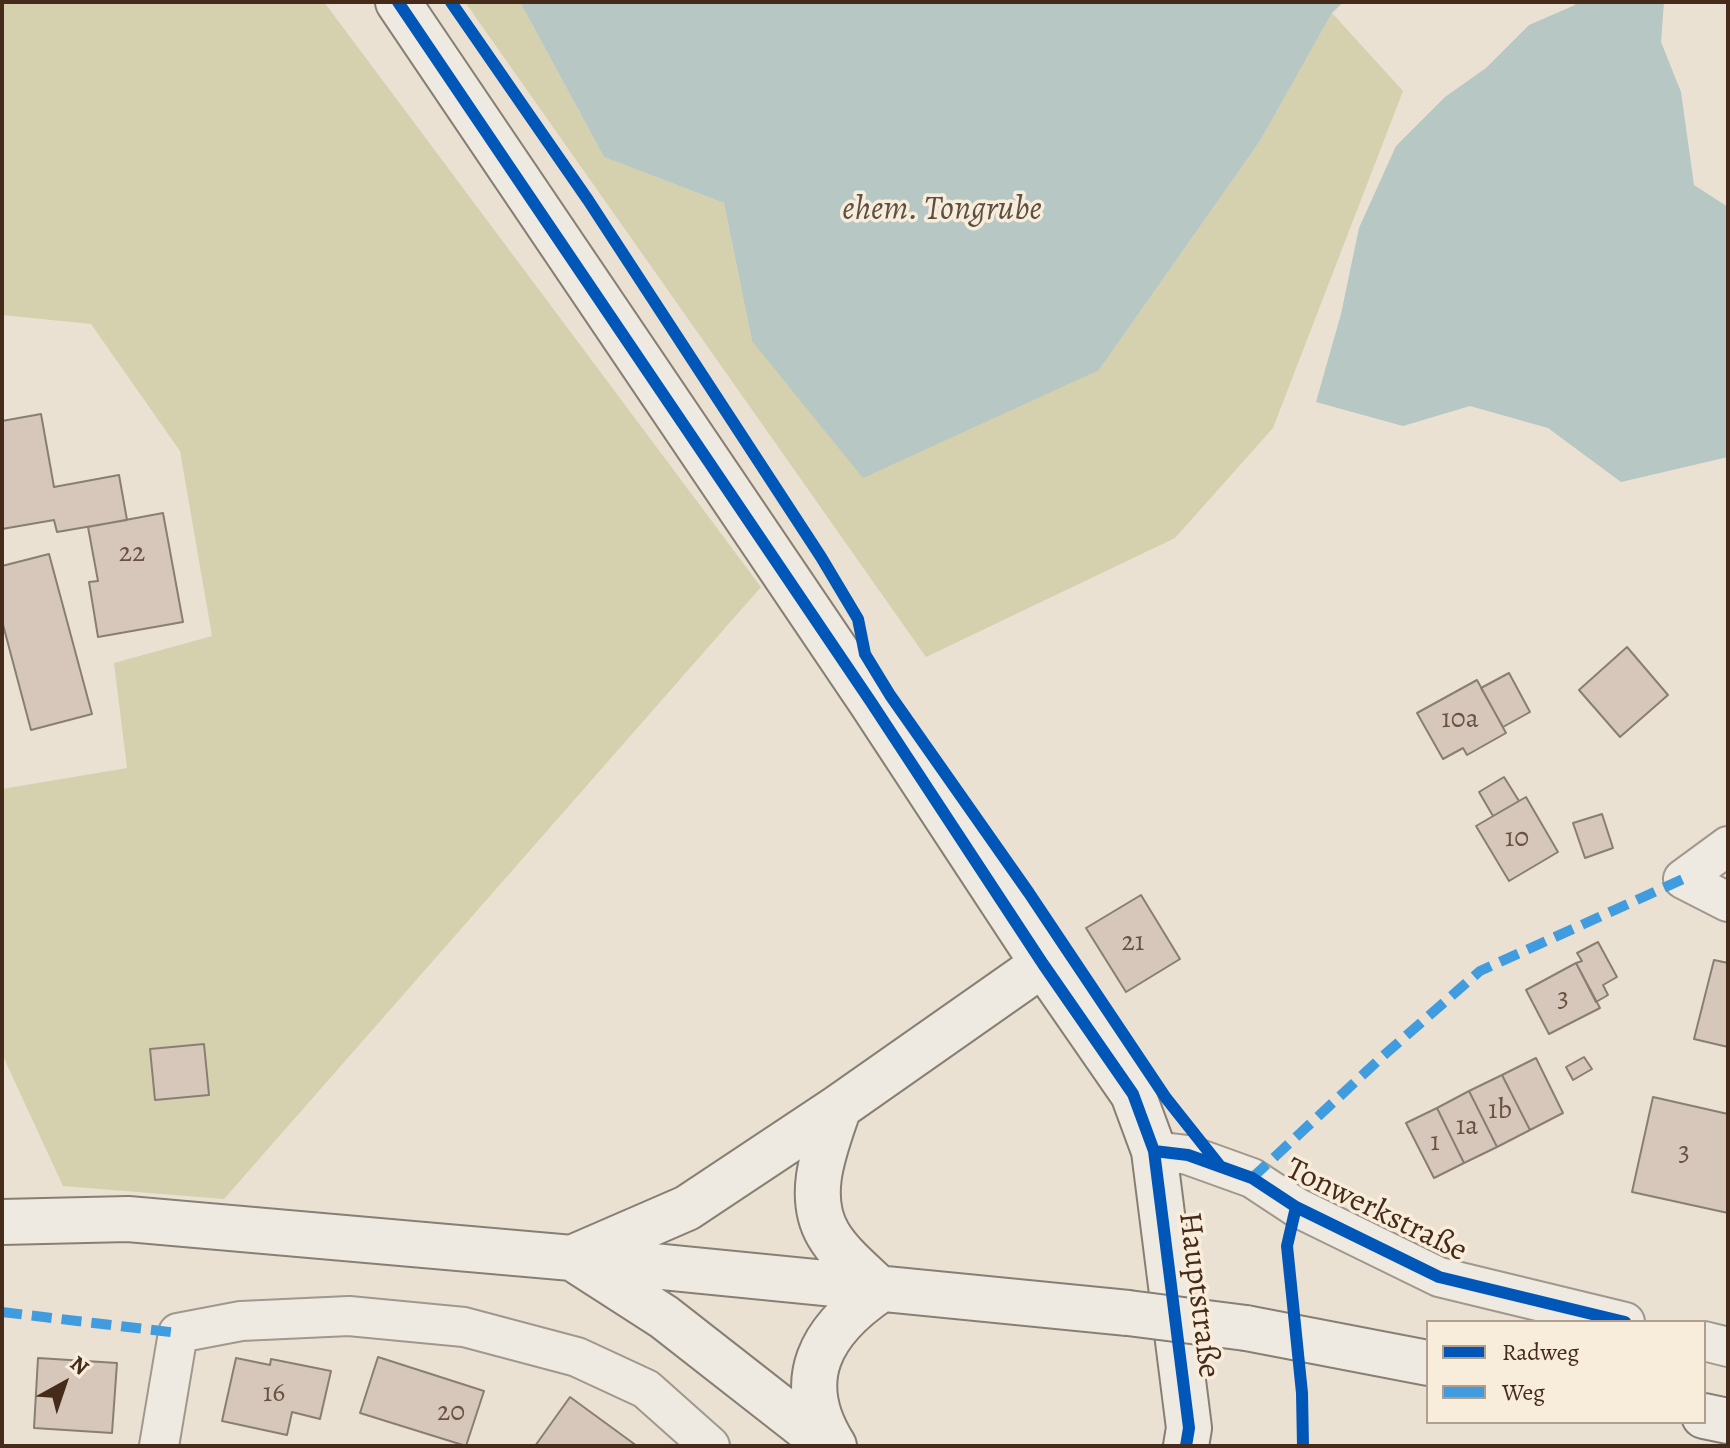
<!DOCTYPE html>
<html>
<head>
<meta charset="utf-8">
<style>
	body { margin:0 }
	#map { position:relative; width:1730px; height:1448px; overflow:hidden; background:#eae1d2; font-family:Alegreya,serif }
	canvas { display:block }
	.frame { position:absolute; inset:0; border:4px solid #462b1a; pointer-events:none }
	.legend { position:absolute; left:1426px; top:1320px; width:280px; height:104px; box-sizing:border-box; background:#f8eddb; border:2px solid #b19f8e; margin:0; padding:10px 14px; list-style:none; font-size:24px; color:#462b1a }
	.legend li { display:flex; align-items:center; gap:16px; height:40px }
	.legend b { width:40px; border:2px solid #b19f8e }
	.north { position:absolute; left:24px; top:1344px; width:80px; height:80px; -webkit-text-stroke:6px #f8eddb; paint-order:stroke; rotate:40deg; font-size:22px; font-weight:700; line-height:32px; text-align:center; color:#462b1a }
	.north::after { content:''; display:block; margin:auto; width:28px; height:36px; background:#462b1a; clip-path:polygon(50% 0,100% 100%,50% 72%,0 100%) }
</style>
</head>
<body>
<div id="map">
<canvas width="1730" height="1448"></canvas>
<div class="frame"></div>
<ul class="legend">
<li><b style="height:10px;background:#0057b8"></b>Radweg</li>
<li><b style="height:10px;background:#409cdf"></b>Weg</li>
</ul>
<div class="north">N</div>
</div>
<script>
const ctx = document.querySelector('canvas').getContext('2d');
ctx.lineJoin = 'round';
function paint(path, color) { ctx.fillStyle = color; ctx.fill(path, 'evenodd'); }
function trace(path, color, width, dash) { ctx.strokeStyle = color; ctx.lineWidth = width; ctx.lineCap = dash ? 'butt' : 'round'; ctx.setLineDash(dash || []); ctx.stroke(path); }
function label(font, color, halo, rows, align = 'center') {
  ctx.font = font + ' Alegreya,serif'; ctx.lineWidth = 7; ctx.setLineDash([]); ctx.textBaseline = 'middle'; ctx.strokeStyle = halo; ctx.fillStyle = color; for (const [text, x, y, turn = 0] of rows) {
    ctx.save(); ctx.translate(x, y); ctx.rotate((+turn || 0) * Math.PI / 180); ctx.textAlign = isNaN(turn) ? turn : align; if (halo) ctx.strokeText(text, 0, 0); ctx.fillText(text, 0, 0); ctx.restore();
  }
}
paint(new Path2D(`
	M 2,2 L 324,2 L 761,587 L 224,1199 L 63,1186 L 2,1054 L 2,789 L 127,768 L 114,663 L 212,636 L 180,451 L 91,324 L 2,315 Z
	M 465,2 L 520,2 L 604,157 L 724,203 L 752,341 L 1099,370 L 1260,141 L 1332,13 L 1403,91 L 1273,428 L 1175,538 L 926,657 Z`), '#d5d0ae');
paint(new Path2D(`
	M 520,2 L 1343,2 L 1332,13 L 1260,141 L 1099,370 L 863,478 L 752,341 L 724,203 L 604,157 Z
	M 1574,2 L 1664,2 L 1661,42 L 1681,92 L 1694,185 L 1728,207 L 1728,457 L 1621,482 L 1548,428 L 1470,406 L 1403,426 L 1316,402 L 1341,314 L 1359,228 L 1396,146 L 1445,97 L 1486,68 L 1529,25 L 1575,5 Z`), '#b6c7c4');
const building = new Path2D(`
	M 41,414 L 54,487 L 119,475 L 127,520 L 57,532 L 54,520 L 2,529 L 2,421 Z
	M 163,513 L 183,622 L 98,637 L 89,582 L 98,581 L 88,527 Z
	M 49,554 L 92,714 L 31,730 L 2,621 L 2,566 Z
	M 1627,647 L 1668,695 L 1620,737 L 1579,690 Z
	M 1509,673 L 1530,712 L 1503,727 L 1481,688 Z
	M 1477,680 L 1506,733 L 1467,755 L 1463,748 L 1443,759 L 1417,713 Z
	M 1504,777 L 1519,801 L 1493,816 L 1479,792 Z
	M 1526,797 L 1558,852 L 1509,881 L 1476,826 Z
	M 1602,814 L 1613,848 L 1585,858 L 1573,823 Z
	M 1141,895 L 1180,959 L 1126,992 L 1086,928 Z
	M 1598,942 L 1617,977 L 1603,985 L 1608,995 L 1596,1002 L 1576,963 L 1582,961 L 1577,953 Z
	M 1714,960 L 1728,963 L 1728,1047 L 1694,1039 Z
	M 1576,963 L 1600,1008 L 1549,1034 L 1526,990 Z
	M 204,1044 L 209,1095 L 155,1100 L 150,1049 Z
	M 1584,1057 L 1592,1069 L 1573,1080 L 1566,1067 Z
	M 1536,1058 L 1563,1113 L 1530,1130 L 1502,1075 Z
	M 1502,1075 L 1530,1130 L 1497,1147 L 1469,1091 Z
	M 1469,1091 L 1497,1147 L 1464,1163 L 1437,1108 Z
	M 1653,1097 L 1728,1114 L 1728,1213 L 1632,1192 Z
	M 1437,1108 L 1464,1163 L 1434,1178 L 1406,1123 Z
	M 378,1357 L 484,1391 L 466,1446 L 360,1413 Z
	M 38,1358 L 117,1363 L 112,1433 L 34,1428 Z
	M 236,1358 L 270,1365 L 271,1359 L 331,1371 L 320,1419 L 292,1412 L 287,1435 L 222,1421 Z
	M 570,1397 L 637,1446 L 535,1446 Z`);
paint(building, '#d7c7ba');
trace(building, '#887f74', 2);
const street = new Path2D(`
	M 1728,846 L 1683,879 L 1728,902
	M 1154,1151 L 1188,1155 L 1252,1178 L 1296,1207 L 1439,1277 L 1625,1322
	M 1704,1341 L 1728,1347
	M 159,1446 L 178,1333 L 241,1321 L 349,1316 L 464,1327 L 577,1357 L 646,1389 L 710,1446`);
const secondary = new Path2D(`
	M 398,2 L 871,702 L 1043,964 L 1133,1094 L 1154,1151 L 1189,1428 L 1186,1446
	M 839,1107 C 826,1146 805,1194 828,1234 C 840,1255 863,1273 880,1290
	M 2,1222 L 128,1219 L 572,1258 L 1128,1313
	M 574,1257 L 687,1208 L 839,1107 L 1043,964
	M 577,1261 L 664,1317 L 829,1446
	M 1246,1328 L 1428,1363
	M 1704,1416 L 1728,1421
	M 834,1446 C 792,1380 821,1330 880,1290`);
trace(street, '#a0978d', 42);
trace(secondary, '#887f74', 48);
trace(street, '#eeeae1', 38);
trace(secondary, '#eeeae1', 44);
const secondaryBridge = new Path2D(`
	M 1128,1313 L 1246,1328`);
trace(secondaryBridge, '#887f74', 48, []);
trace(secondaryBridge, '#eeeae1', 44);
trace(new Path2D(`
	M 1252,1178 L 1383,1056 L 1480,971 L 1683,879
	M 2,1312 L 178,1333`), '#409cdf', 10, [20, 10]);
trace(new Path2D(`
	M 398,2 L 871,702 L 1043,964 L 1133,1094 L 1154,1151 L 1189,1428 L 1186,1446
	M 451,2 L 588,200 L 821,557 L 858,619 L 865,654 L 890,695 L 1029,893 L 1166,1098 L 1220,1166
	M 1154,1151 L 1188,1155 L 1252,1178 L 1296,1207 L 1439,1277 L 1625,1322
	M 1296,1207 L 1287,1246 L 1302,1393 L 1303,1446`), '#0057b8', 12);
label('28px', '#6a5242', null, [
	["22",132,554],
	["10a",1460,720],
	["10",1517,839],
	["21",1133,943],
	["3",1563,999],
	["1b",1500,1111],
	["1a",1467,1127],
	["1",1435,1143],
	["3",1684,1153],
	["16",274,1394],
	["20",451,1413]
]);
label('32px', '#462b1a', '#f8eddb', [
	["Tonwerkstraße",1376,1211,26],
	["Hauptstraße",1198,1295,83]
]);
label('italic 34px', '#5c4f43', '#f8eddb', [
	["ehem. Tongrube",942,211]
]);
</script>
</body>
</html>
